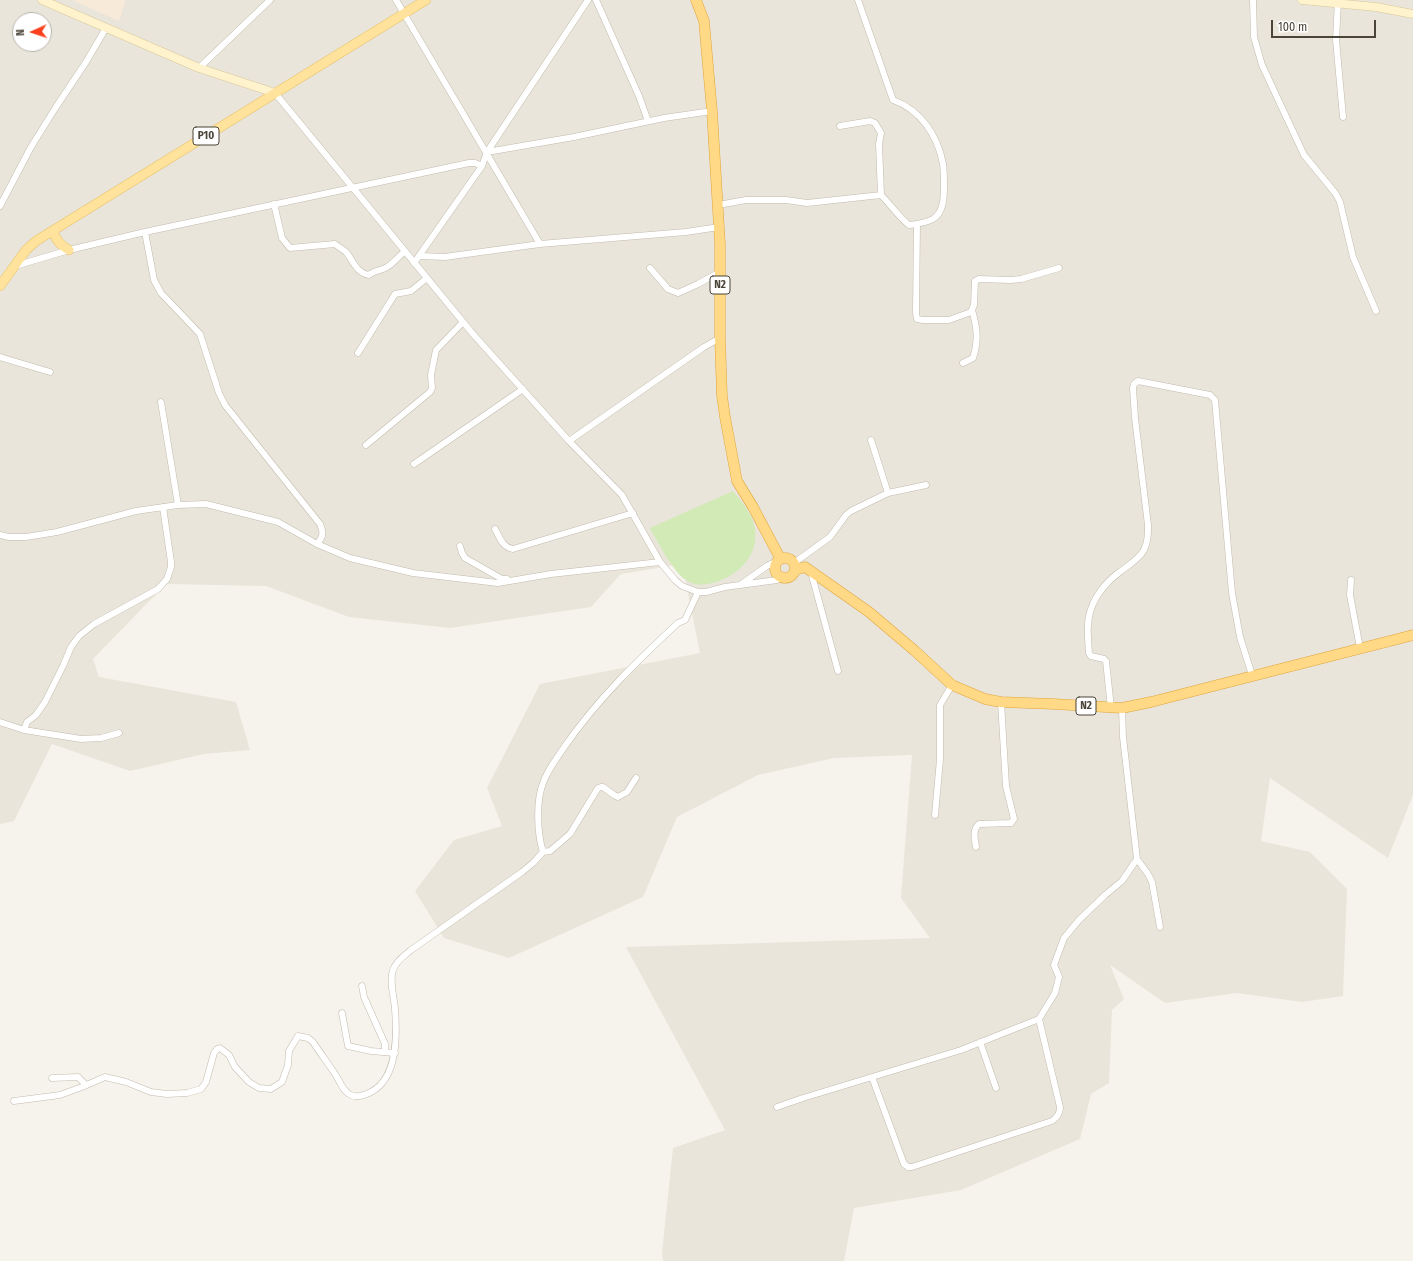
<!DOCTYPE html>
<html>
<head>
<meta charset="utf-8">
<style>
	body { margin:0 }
	#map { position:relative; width:1413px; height:1261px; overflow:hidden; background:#f6f3ec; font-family:"Fira Sans Condensed",sans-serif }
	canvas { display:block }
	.north { position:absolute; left:12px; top:12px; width:40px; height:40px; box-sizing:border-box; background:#fff; border:1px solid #b7b4b0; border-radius:50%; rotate:267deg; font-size:11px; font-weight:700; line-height:16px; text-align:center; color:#4b4439 }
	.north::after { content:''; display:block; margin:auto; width:14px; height:18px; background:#fc3f1d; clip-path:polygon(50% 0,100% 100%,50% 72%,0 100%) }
	.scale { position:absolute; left:1271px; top:20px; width:105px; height:18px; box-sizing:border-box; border:2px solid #4b4439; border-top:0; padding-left:5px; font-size:12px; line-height:14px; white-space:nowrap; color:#4b4439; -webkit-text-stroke:3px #fff; paint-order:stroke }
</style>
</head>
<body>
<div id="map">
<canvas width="1413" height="1261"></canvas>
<div class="north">N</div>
<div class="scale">100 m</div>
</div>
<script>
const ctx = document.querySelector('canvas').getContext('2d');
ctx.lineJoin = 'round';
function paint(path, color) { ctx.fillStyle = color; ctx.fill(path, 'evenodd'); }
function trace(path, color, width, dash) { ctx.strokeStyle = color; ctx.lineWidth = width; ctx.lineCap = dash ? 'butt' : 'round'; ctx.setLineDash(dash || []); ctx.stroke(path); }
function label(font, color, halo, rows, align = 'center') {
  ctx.font = font + ' "Fira Sans Condensed",sans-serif'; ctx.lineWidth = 3; ctx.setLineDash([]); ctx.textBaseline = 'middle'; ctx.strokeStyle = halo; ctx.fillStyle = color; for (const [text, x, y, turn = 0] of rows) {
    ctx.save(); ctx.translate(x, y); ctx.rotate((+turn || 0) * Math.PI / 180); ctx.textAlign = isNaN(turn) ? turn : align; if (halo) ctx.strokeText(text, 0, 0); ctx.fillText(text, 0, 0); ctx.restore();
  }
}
paint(new Path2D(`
	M 0,0 L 1413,0 L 1413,795 L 1388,858 L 1270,778 L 1261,841 L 1310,852 L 1347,889 L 1343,996 L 1302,1002 L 1237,993 L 1165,1003 L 1110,965 L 1124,999 L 1112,1010 L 1109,1083 L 1091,1094 L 1080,1139 L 961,1190 L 854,1208 L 844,1261 L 663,1261 L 662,1253 L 673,1148 L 725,1130 L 626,947 L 930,938 L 901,898 L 912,755 L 834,758 L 758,775 L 677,817 L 643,897 L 509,958 L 444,938 L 415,891 L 454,840 L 502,826 L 487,788 L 540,684 L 700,653 L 682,564 L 621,574 L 591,607 L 450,628 L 349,617 L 266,586 L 166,584 L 93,659 L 99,677 L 236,702 L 250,750 L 204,754 L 130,771 L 52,744 L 14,821 L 0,824 ZM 20,20 L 44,20 L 44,44 L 20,44 Z`), '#eae5da');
paint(new Path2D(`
	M 72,0 L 126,0 L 119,21 Z`), '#f7ead8');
paint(new Path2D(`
	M 733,491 C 740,500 752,514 754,525 C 761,551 742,573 719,581 C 708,585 696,587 686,580 C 674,573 657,541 650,528 Z`), '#d2eab5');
const minor = new Path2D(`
	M 396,0 L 540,244
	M 596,0 L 639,96 L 648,121
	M 1253,0 L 1254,37 L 1262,65 L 1304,155 L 1336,194 L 1340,202 L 1353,257 L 1376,311
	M 1338,0 L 1336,40 L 1343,117
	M 199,68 L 270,0
	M 275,93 L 473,334 L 569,441 L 622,495 L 660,562 L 675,580 L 682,586 L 698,592 L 706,592 L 725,587 L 777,580 L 782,578
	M 840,126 L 870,121 L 875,123 L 881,133 L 879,144 L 881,195 C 891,205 898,216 909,225 C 916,224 926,223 933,219 C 944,212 944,197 944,186 C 944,179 944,171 943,164 C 938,136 921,110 893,100 L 858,0
	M 487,152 L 574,137 L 664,118 L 712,111
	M 274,204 L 282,238 L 290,248 L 335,244 C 338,247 343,249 346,252 C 353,260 356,273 369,275 C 375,270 381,271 387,267 C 394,263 399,256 405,251
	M 718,205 L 746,200 L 786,200 L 807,203 L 881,195
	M 0,206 L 31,147 L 56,107 L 86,62 L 106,28
	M 917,224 L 916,313 L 917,319 L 923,320 L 949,320 L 971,312 L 974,305 L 975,281 L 979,279 L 1011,280 L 1021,279 L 1059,268
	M 145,232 L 154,280 L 161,293 L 200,334 L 219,393 L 225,405 L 320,524 C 324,533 323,537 317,544
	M 420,256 L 445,257 L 459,255 L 540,244 L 686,232 L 719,227
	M 414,263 L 482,166 L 487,152 L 588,0
	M 15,266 L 69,250 L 145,232 L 469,163 L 475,163 L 482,166
	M 650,268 L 668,289 L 678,293 L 698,284 L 720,272
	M 358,353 L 395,294 L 411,291 L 427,278
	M 0,357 L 50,372
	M 963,363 L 973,358 C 979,341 977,327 972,310
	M 161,402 L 178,505
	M 871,440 L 888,493
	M 569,441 L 704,347 L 720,338
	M 366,445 L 430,392 L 432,388 L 431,375 L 436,350 L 439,347 L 463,322
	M 414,464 L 523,389
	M 495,529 C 500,538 502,547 513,549 L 633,513
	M 0,535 L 9,537 L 26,537 L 57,532 L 136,511 L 178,505 L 206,504 L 278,522 L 317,544 L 350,558 L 413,573 L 498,583 L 551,574 L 660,562
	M 460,546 L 462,553 L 465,558 L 502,579 L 507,579
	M 794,563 L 830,537 L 846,515 L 851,511 L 888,493 L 926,485
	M 811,572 L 838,671
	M 1351,580 L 1350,595 L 1360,648
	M 740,585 L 767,566 L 777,561
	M 1111,708 L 1106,661 L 1104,659 L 1091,656 L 1089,653 C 1088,638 1086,623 1091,609 C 1096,594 1108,580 1121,571 C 1129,565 1139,559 1144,550 C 1148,542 1148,534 1148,525 L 1135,418 L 1133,388 L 1134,384 L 1138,381 L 1210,395 L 1215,400 L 1232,593 L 1240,637 L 1252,675
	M 1122,708 L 1123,737 L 1137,859 L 1148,874 L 1152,882 L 1160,927
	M 0,722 L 24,730 L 81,739 L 101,738 L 119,733
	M 24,730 L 27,722 L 36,715 L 45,702 L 63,666 L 71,647 L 79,636 L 94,624 L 158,589 L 167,579 L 171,567 L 171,562 L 163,507
	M 935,815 L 940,759 L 940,705 L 952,685
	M 976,847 C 975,840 972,830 979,824 L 1011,823 L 1014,819 L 1006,786 L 1001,702
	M 543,852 C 537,833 536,801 543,783 C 548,769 557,758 565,746 C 597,700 637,661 678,623 L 685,620 L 698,592
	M 362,986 L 364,997 L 385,1044 L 385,1052
	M 342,1013 L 348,1046 L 371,1051 L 395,1053
	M 980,1042 L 996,1088
	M 872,1077 L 904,1164 L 908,1167 L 912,1167 L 1052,1121 C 1057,1117 1060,1114 1060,1107 L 1039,1019 L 1055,993 L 1059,977 L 1054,965 L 1064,938 L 1079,920 L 1105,895 L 1122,881 L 1137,859
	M 52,1078 L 78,1077 L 86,1085
	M 14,1101 L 60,1095 L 82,1087 L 105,1077 L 126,1082 L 151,1092 L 167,1094 L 187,1093 L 201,1089 L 206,1082 L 214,1053 L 217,1049 L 220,1048 L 229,1055 L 235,1067 L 249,1082 L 259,1088 L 271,1089 L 282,1082 L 288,1065 L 289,1051 L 298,1036 L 308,1038 L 313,1042 C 320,1053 328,1063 335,1074 C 340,1081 342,1090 349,1094 C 356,1099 365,1095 371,1092 C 398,1078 397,1035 395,1009 C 394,996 389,982 393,970 C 396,961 405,955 411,950 L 522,872 L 533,863 L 543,852 L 550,851 L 570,834 L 598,788 L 601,787 L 603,787 L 614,795 L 618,797 L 627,792 L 636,778
	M 777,1107 L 803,1098 L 961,1050 L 1039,1019`);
const secondary = new Path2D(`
	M 42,0 L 199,68 L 275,93
	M 1302,0 L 1376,7 L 1413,14`);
const primary = new Path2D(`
	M 53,231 C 56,241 61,245 69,250
	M 0,286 L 26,250 L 36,241 L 426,0`);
const trunk = new Path2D(`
	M 696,0 L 704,21 L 712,111 L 720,244 L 720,338 L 722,396 L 725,417 L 737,481 L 753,507 L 780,558
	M775 568a10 10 0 1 1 20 0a10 10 0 1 1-20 0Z
	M 795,570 L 805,567 L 869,612 L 915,651 L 952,685 L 985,699 L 1001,702 L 1054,704 L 1122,708 L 1151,702 L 1413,635`);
trace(minor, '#c2bbae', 7);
trace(secondary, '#d6c79b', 9);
trace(primary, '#e6c16a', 10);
trace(trunk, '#e0a43c', 11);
trace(minor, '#fff', 6);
trace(secondary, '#fff3cd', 8);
trace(primary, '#ffe39c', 9);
trace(trunk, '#ffd985', 10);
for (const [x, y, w] of [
	[206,136,26],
	[720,285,20],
	[1086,706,20]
]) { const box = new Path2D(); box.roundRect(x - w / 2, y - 9, w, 18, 3); ctx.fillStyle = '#fff'; ctx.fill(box); trace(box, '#4b4439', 1); }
label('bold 11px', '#4b4439', null, [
	["P10",206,136],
	["N2",720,285],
	["N2",1086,706]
]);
</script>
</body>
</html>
